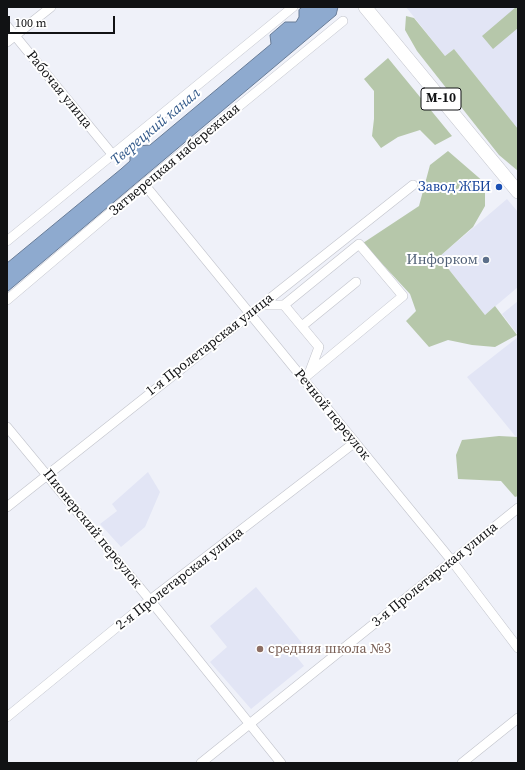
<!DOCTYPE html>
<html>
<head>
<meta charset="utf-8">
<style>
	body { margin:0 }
	#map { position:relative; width:525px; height:770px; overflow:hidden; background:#eff1f9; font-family:"Source Serif 4",serif }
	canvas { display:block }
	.frame { position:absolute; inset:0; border:8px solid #111214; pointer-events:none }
	.scale { position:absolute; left:8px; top:16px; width:107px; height:18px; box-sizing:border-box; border:2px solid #111214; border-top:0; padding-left:5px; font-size:12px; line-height:14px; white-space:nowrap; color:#111214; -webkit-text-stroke:3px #fff; paint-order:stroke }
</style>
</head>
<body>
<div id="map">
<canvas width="525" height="770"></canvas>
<div class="frame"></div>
<div class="scale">100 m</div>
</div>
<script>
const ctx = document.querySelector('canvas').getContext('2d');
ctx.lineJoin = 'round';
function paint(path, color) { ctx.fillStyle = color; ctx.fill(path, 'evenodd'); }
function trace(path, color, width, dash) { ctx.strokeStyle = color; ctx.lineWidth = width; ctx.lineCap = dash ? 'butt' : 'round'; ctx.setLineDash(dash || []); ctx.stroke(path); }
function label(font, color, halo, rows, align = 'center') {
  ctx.font = font + ' "Source Serif 4",serif'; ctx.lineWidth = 4; ctx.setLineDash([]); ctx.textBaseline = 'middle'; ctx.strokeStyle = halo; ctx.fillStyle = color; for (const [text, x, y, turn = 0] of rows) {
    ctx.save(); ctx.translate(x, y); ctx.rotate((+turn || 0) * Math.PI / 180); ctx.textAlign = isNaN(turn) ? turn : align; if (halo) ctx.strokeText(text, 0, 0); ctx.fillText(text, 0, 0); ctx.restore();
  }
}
paint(new Path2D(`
	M 406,7 L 518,7 L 518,129 L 454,49 L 445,56 Z
	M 507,199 L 518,212 L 518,287 L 485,315 L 439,257 Z
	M 518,301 L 518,335 L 502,314 Z
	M 518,337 L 518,437 L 516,437 L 467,377 Z
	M 148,472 L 160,492 L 145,527 L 121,547 L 100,524 L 117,511 L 112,504 Z
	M 256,587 L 302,643 L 292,651 L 304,666 L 251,709 L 210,662 L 227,647 L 210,626 Z`), '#e2e5f5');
paint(new Path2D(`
	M 516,7 L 518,7 L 518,28 L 493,49 L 482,36 Z
	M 406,16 L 414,18 L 445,56 L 454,49 L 518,129 L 518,171 L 499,155 L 417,51 L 405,30 Z
	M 388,58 L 452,136 L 435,145 L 420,130 L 398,137 L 381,148 L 372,136 L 374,119 L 374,91 L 364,79 Z
	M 448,151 L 485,183 L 485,206 L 473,227 L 439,257 L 485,315 L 495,306 L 517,335 L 495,347 L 472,345 L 448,340 L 429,347 L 406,321 L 416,311 L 410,294 L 363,243 L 419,206 L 430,165 Z
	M 499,436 L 518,437 L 518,496 L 515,497 L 501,481 L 458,479 L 456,455 L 462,440 Z`), '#b6c7aa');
const water = new Path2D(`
	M 303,7 L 338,7 L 336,15 L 7,292 L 7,263 L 121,169 L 130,161 L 130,151 L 137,146 L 150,145 L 271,44 L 270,35 L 285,22 L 296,22 L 299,17 L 299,10 Z`);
paint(water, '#8eaacf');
trace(water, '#687c97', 1);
const minor = new Path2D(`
	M 7,26 L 112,154
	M 7,42 L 51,7
	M 144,184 L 452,561 L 518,648
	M 7,241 L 293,7
	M 7,300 L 144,184 L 343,21
	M 261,305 L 284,305 L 359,244 L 403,296 L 303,379
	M 284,305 L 319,347 L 310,371
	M 302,326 L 356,282
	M 7,427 L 150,600 L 281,763
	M 7,507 L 413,185
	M 7,717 L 150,600 L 354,443
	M 201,763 L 518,508
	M 462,763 L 518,718`);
const highway = new Path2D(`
	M 365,7 L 518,192`);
trace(minor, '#c1c3cb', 10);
trace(highway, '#c1c3cb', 14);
trace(minor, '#fff', 9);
trace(highway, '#fff', 13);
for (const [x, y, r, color] of [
	[499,187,4,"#1a4fb4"],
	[486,260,4,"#5c6f8a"],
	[260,649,4,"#8d6e63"]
]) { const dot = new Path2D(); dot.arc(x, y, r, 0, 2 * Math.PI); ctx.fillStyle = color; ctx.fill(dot); trace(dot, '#fff', 1.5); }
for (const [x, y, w] of [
	[441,99,40]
]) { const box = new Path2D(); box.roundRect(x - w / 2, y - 11, w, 22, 3); ctx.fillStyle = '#fff'; ctx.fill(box); trace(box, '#111214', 1); }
label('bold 13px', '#111214', null, [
	["М-10",441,99]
]);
label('14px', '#111214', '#fff', [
	["Рабочая улица",59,90,51],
	["Затверецкая набережная",175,160,-40],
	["1-я Пролетарская улица",210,345,-38],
	["Речной переулок",332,415,51],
	["Пионерский переулок",92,529,51],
	["3-я Пролетарская улица",435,575,-39],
	["2-я Пролетарская улица",180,579,-38]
]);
label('14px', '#164399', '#fff', [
	["Завод ЖБИ",491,187]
], 'right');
label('14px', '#4e5e75', '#fff', [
	["Инфорком",478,260]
], 'right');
label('14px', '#785e54', '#fff', [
	["средняя школа №3",268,649]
], 'left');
label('italic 15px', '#32598a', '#fff', [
	["Тверецкий канал",156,127,-40]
]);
</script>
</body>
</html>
